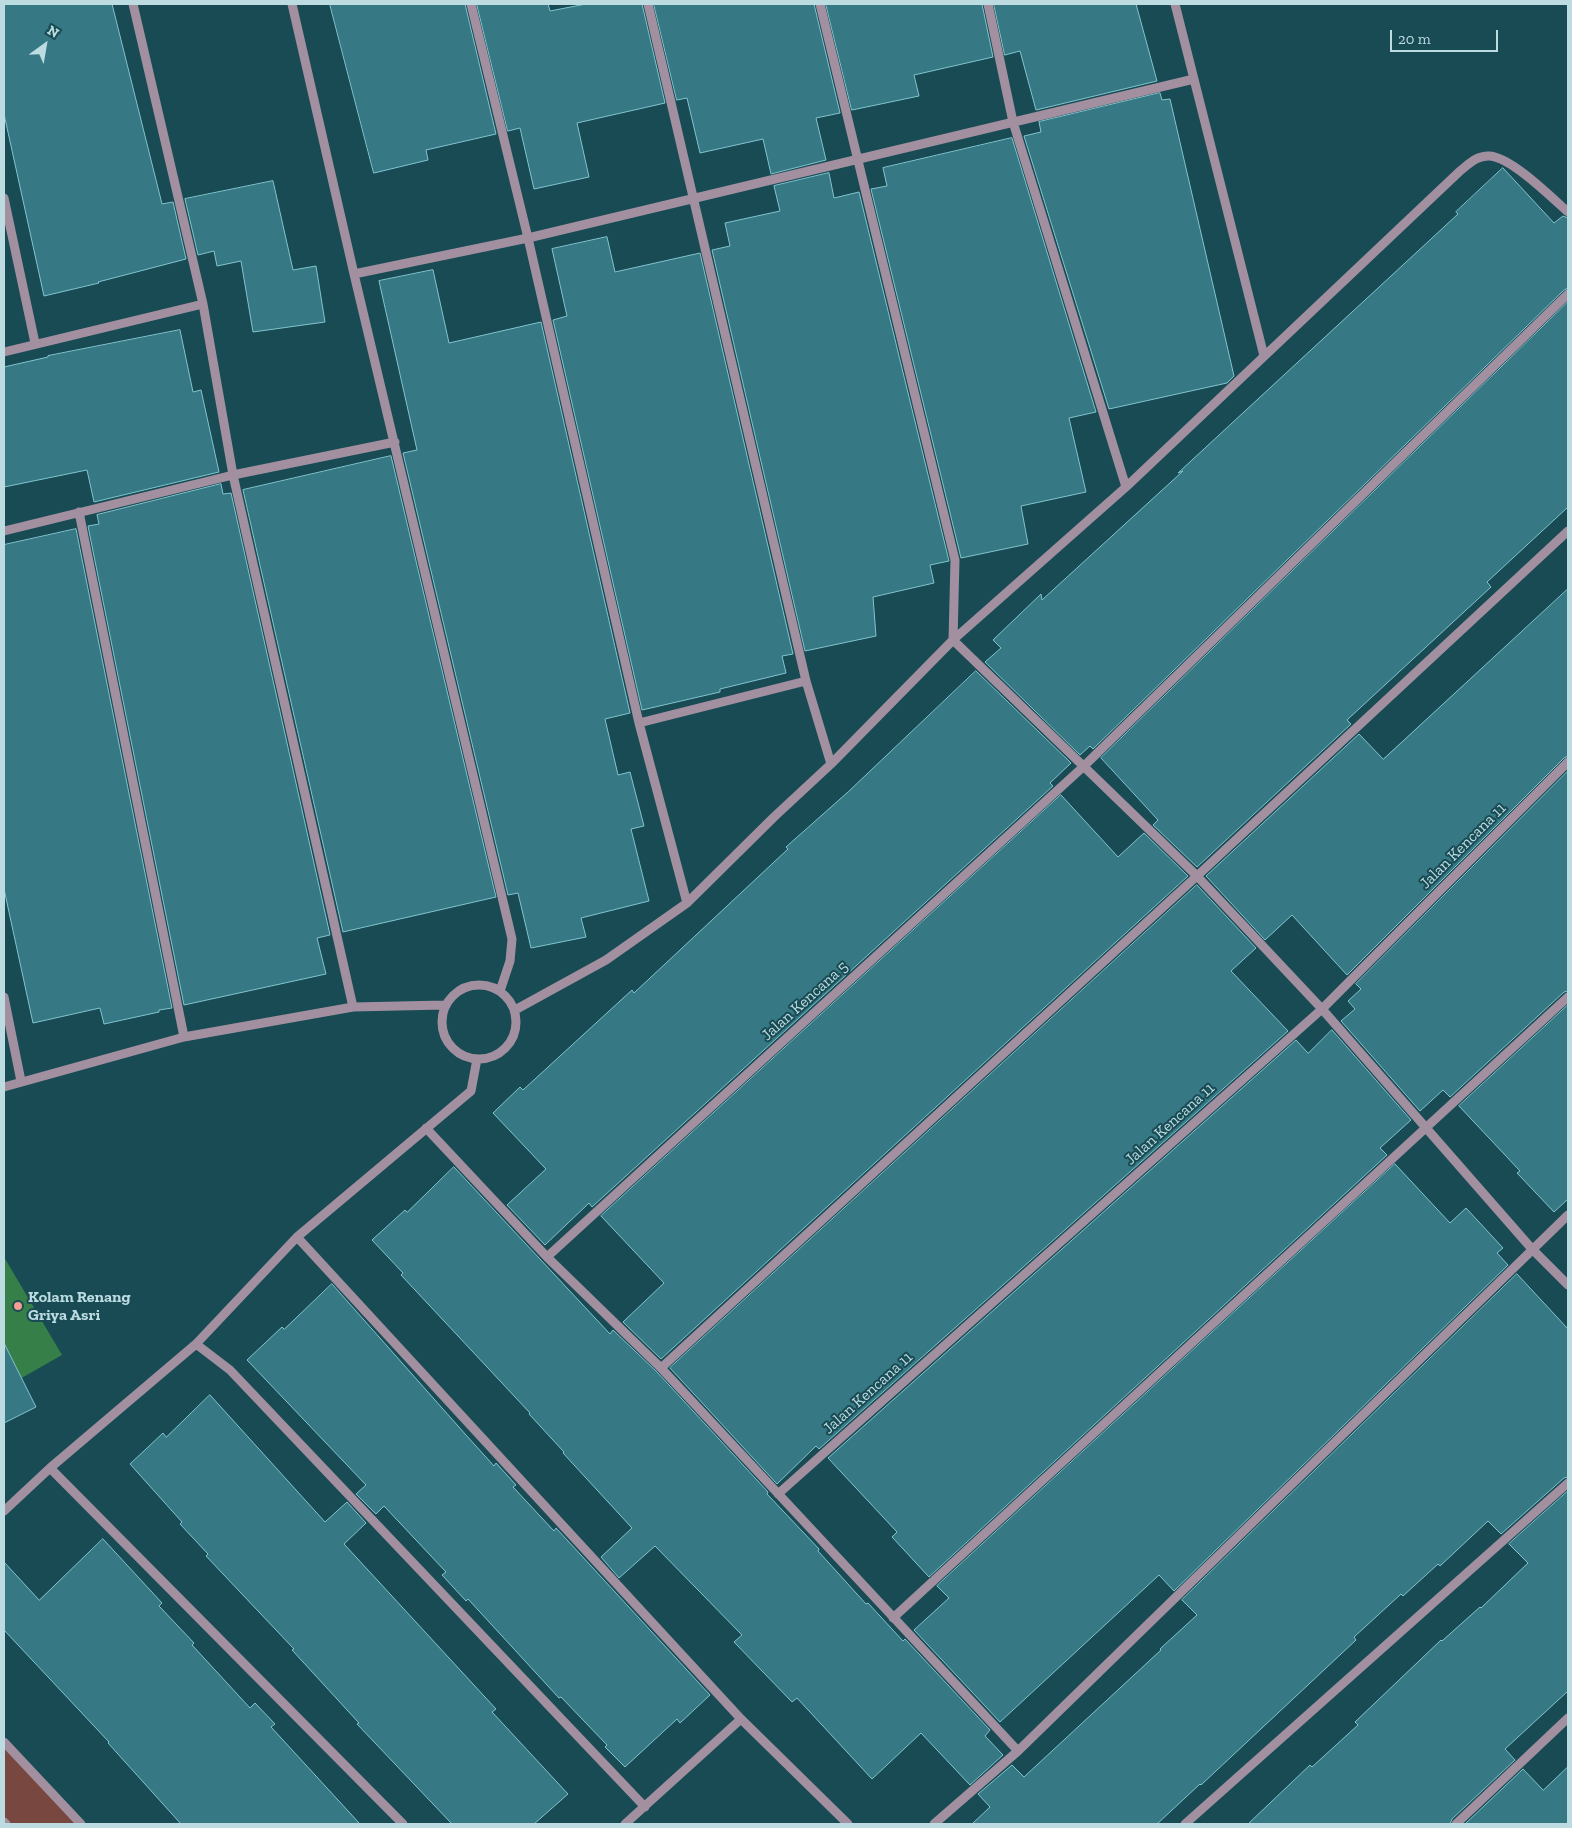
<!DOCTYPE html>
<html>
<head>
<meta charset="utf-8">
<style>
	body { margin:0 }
	#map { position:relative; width:1572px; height:1828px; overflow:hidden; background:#184b54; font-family:"Zilla Slab",serif }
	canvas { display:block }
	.frame { position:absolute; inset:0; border:5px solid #bddce2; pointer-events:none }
	.north { position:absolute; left:20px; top:20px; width:50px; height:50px; -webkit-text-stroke:4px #184b54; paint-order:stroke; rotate:32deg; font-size:14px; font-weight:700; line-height:20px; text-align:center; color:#bddce2 }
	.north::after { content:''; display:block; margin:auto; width:18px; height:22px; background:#bddce2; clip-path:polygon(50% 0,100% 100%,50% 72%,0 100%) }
	.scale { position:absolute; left:1390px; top:30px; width:108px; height:22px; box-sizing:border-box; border:2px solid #bddce2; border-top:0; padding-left:6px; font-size:15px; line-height:18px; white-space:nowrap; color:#bddce2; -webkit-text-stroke:4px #184b54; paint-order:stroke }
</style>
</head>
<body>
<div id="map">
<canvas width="1572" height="1828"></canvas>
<div class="frame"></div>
<div class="north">N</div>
<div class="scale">20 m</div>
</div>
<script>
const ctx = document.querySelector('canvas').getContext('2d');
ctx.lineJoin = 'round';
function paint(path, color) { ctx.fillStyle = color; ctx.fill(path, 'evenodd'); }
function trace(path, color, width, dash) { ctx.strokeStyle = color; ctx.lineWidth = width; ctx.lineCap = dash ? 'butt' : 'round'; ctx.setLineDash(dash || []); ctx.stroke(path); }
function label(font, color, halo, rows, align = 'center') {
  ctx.font = font + ' "Zilla Slab",serif'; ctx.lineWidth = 4; ctx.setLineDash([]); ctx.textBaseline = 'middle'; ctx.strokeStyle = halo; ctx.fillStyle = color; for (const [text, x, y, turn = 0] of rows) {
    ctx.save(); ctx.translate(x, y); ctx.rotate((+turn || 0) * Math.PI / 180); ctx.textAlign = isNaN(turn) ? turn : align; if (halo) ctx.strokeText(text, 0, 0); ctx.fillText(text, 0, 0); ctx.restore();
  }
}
paint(new Path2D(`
	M 4,1742 L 81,1824 L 6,1824 L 4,1822 Z`), '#774740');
paint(new Path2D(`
	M 4,1257 L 62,1355 L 4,1388 Z`), '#367f49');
const building = new Path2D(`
	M 4,4 L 112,4 L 162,204 L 173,202 L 186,259 L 98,282 L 99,283 L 44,296 L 4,114 Z
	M 330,4 L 465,4 L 496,134 L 426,150 L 428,160 L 374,173 Z
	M 477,4 L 548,4 L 550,11 L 586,4 L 642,4 L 665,103 L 577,123 L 589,177 L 534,189 L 520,128 L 508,131 Z
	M 654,4 L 814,4 L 840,113 L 816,118 L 826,160 L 771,174 L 763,139 L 700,153 L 687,98 L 677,100 Z
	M 826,4 L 982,4 L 993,57 L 914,75 L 919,96 L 852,110 Z
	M 994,4 L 1136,4 L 1157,81 L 1036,110 L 1020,51 L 1005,55 Z
	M 1160,93 L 1162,100 L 1170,99 L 1234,376 L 1227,383 L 1109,409 L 1024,136 L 1041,132 L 1039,122 Z
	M 1012,138 L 1096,412 L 1069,418 L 1086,492 L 1021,506 L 1028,544 L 961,558 L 871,189 L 887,186 L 883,168 Z
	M 1503,168 L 1554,223 L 1563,216 L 1568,218 L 1568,288 L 1564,290 L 1093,749 L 1090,746 L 1080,755 L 985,662 L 1001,648 L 993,640 L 1041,594 L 1042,600 L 1183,471 L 1178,473 L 1431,239 L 1458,214 L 1456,212 Z
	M 829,173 L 834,198 L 859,192 L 949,561 L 930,565 L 934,583 L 873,597 L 876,636 L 805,651 L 712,250 L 730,246 L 725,223 L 780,211 L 774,186 Z
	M 273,181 L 293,270 L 316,266 L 325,322 L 253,332 L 241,261 L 217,266 L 214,251 L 198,255 L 185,199 Z
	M 607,237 L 615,272 L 700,253 L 793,654 L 782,656 L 786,673 L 720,689 L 720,692 L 642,710 L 553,320 L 567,316 L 552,249 Z
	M 433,270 L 449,343 L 541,322 L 630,713 L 605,719 L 618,775 L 630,772 L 644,826 L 631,829 L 649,901 L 581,918 L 586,937 L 531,948 L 518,893 L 508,895 L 403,453 L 417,450 L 379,281 Z
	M 1568,302 L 1568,507 L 1487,582 L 1491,587 L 1347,720 L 1351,724 L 1197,867 L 1153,825 L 1158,820 L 1101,758 Z
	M 180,330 L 193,392 L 201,390 L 219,472 L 94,502 L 87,470 L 4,487 L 4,367 L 48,357 L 48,356 Z
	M 391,456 L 496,897 L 343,932 L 243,490 Z
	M 221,484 L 223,494 L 231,493 L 330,935 L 317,938 L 326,974 L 184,1005 L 88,526 L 99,524 L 97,515 Z
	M 76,529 L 172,1008 L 159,1010 L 159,1012 L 104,1024 L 100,1008 L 33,1023 L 4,889 L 4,545 Z
	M 1568,589 L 1568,756 L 1564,758 L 1347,975 L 1292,915 L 1265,940 L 1206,876 L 1359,734 L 1383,759 Z
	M 976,671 L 1071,763 L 1050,783 L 1053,786 L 592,1207 L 589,1203 L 545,1245 L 507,1205 L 546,1169 L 493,1113 L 520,1087 L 523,1090 L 632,990 L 634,993 L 788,849 L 786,847 L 848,792 Z
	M 1568,771 L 1568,991 L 1564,992 L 1450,1097 L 1443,1090 L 1420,1111 L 1341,1021 L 1355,1009 L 1348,1001 L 1361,989 L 1356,984 Z
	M 1061,795 L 1118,857 L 1144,833 L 1188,876 L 661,1359 L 623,1322 L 664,1283 L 601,1216 Z
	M 1197,885 L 1256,948 L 1231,971 L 1288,1031 L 819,1449 L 816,1446 L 777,1484 L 670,1368 Z
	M 1568,1005 L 1568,1199 L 1554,1212 L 1517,1173 L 1520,1171 L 1459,1106 Z
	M 1332,1030 L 1411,1120 L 1380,1148 L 1387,1155 L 929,1577 L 892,1537 L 897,1532 L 828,1458 L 1296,1040 L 1308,1053 Z
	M 1395,1164 L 1450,1223 L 1466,1208 L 1503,1248 L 1497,1253 L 1508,1265 L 1174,1591 L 1159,1575 L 1000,1722 L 914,1630 L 949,1598 L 937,1586 Z
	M 454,1167 L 610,1334 L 613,1330 L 657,1372 L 768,1492 L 767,1494 L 819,1549 L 818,1551 L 866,1604 L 868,1603 L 903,1641 L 905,1639 L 990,1730 L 985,1736 L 1003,1755 L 970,1785 L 921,1733 L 872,1779 L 797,1698 L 792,1702 L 734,1642 L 742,1635 L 655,1546 L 619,1578 L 601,1557 L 632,1528 L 563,1453 L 564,1452 L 529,1414 L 530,1413 L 401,1275 L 403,1273 L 372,1240 L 405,1210 L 407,1212 Z
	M 1517,1274 L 1568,1329 L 1568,1477 L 1564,1478 L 1501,1534 L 1488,1521 L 1440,1566 L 1438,1564 L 1403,1596 L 1401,1594 L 1354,1637 L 1356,1640 L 1201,1785 L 1200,1784 L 1157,1824 L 972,1824 L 990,1807 L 978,1794 L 1012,1765 L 1024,1777 L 1161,1650 L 1160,1649 L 1197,1615 L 1182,1600 Z
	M 332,1284 L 466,1435 L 494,1466 L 496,1463 L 516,1485 L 513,1487 L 554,1531 L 556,1528 L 710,1695 L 680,1723 L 677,1719 L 625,1767 L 605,1747 L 607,1745 L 561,1697 L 559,1698 L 468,1599 L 466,1601 L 442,1575 L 446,1572 L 384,1506 L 376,1514 L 356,1494 L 366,1485 L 247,1360 L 282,1327 L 284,1329 Z
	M 4,1343 L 36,1407 L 4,1423 Z
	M 210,1395 L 325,1522 L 347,1502 L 366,1523 L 344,1544 L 496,1709 L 492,1712 L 568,1794 L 534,1824 L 452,1824 L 357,1724 L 359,1723 L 292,1650 L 294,1649 L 206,1556 L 208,1554 L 180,1524 L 182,1522 L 130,1464 L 163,1433 L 166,1437 Z
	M 1568,1491 L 1568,1691 L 1505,1749 L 1515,1760 L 1452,1819 L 1450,1824 L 1248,1824 L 1310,1765 L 1312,1767 L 1358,1725 L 1355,1722 L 1441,1640 L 1442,1641 L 1480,1607 L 1481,1608 L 1528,1563 L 1509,1544 Z
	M 103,1539 L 162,1603 L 159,1606 L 194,1643 L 192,1645 L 250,1708 L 255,1703 L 275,1724 L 271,1727 L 360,1824 L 181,1824 L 108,1743 L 109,1742 L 4,1630 L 4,1562 L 39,1600 Z
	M 1568,1767 L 1568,1824 L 1465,1824 L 1523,1769 L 1543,1790 Z`);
paint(building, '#367883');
trace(building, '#82c4cf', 1);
trace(new Path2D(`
	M 133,4 L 203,304 L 233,475 L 353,1007
	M 292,4 L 354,274 L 512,939 L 510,961 L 500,991
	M 471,4 L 528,238 L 639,723 L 687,903
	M 648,4 L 806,681 L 831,764
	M 820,4 L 955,560 L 953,640 L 1197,876 L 1322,1009 L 1532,1249 L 1568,1285
	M 988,4 L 1013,122 L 1126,487
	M 1175,4 L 1264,356
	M 4,198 L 35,343
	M 354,274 L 528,238 L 1194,79
	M 4,352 L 203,304
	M 79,512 L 184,1037
	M 4,531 L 233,475 L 395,442
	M 639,723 L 806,681
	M442 1022a37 37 0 1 1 74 0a37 37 0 1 1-74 0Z
	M 4,997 L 21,1081
	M 515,1010 L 606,960 L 687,903 L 774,817 L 831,764 L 953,640 L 1126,487 L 1460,171 C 1469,164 1477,155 1490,156 C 1512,158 1551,197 1568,212
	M 4,1087 L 184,1037 L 353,1007 L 444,1005
	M 426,1128 L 547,1257 L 661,1368 L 1018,1751
	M 297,1237 L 741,1719 L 848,1824
	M 547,1257 L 1083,767 L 1568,294
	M 196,1344 L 230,1370 L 645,1807
	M 661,1368 L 1197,876 L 1568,531
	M 50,1468 L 403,1824
	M 778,1494 L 1322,1009 L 1568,762
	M 4,1511 L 50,1468 L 196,1344 L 297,1237 L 471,1091 L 477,1059
	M 893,1618 L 1568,997
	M 4,1742 L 81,1824
	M 4,1822 L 6,1824
	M 625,1824 L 741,1719
	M 934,1824 L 1018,1751 L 1568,1215
	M 1185,1824 L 1568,1483
	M 1456,1824 L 1568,1718`), '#a290a0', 9);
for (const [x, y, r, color] of [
	[18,1306,5,"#f59d8f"]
]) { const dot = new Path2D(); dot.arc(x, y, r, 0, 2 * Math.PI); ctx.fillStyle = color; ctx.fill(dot); trace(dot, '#184b54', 2); }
label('16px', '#bddce2', '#184b54', [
	["Jalan Kencana 11",1463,846,-45],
	["Jalan Kencana 5",805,1001,-42],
	["Jalan Kencana 11",1170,1124,-42],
	["Jalan Kencana 11",868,1393,-42]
]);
label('bold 16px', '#bddce2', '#184b54', [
	["Kolam Renang",28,1297],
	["Griya Asri",28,1315]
], 'left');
</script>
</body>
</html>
